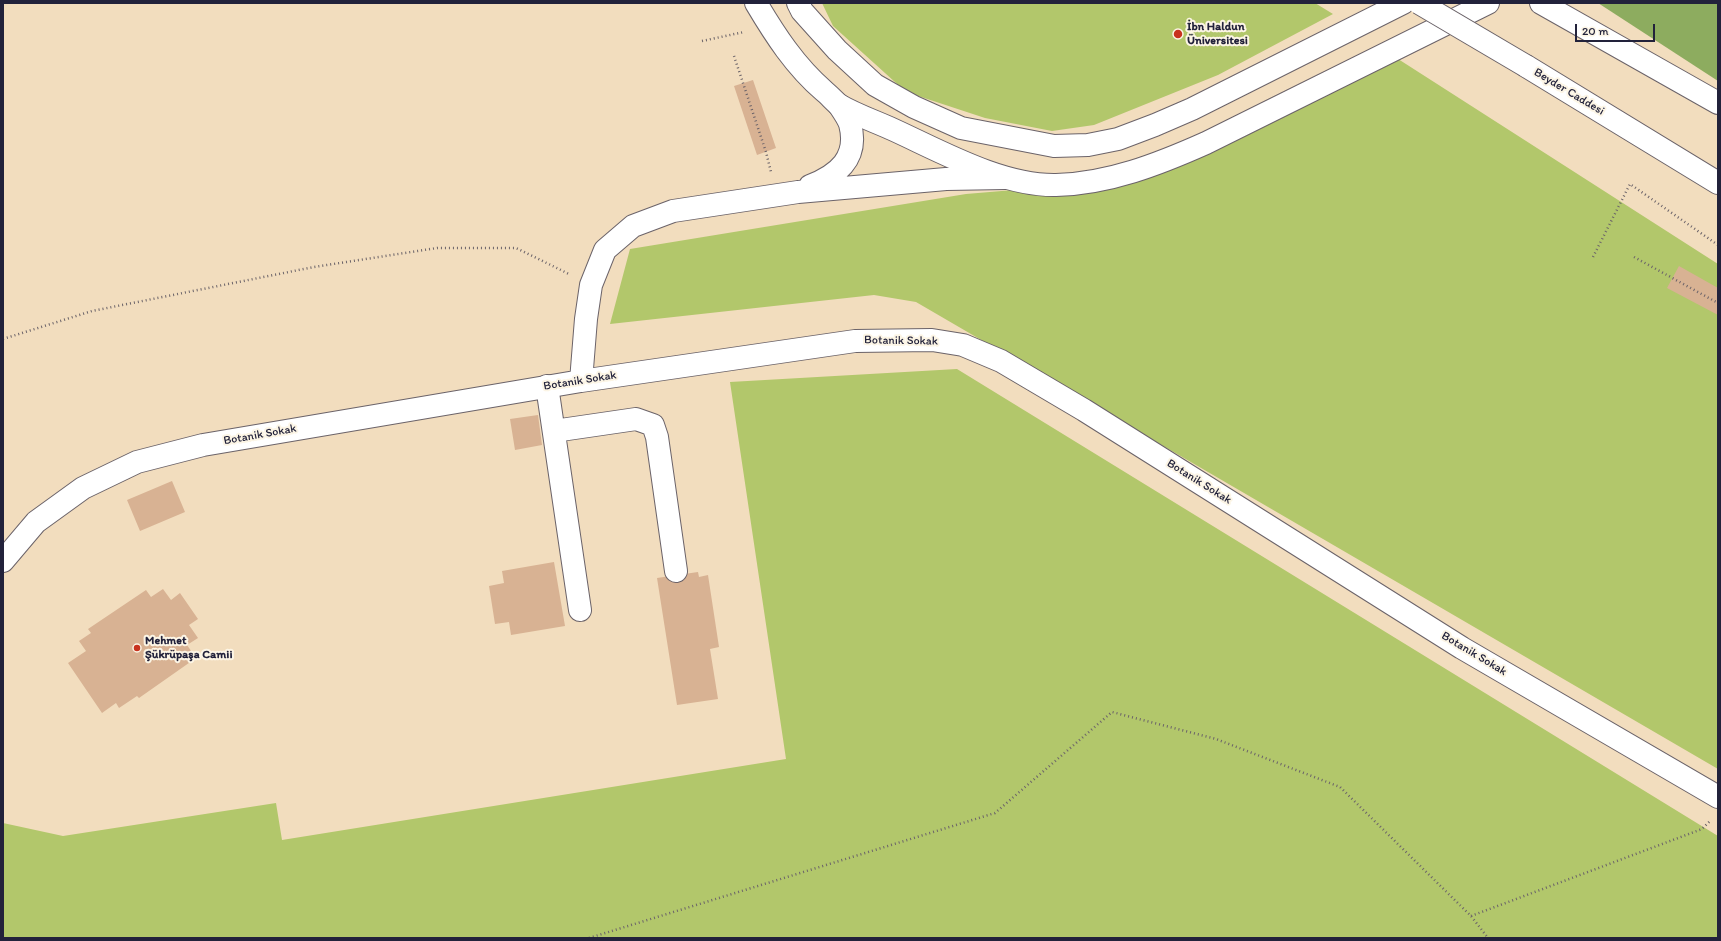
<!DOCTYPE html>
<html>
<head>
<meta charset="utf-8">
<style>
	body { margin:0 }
	#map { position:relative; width:1721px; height:941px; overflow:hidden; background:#f2ddbe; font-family:Itim,sans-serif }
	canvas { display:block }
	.frame { position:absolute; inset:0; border:4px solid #22223b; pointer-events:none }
	.scale { position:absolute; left:1575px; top:24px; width:80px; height:18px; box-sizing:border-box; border:2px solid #22223b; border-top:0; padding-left:5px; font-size:12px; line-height:14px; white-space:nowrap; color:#22223b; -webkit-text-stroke:3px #fcf5e5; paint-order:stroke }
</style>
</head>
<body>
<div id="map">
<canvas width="1721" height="941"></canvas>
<div class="frame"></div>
<div class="scale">20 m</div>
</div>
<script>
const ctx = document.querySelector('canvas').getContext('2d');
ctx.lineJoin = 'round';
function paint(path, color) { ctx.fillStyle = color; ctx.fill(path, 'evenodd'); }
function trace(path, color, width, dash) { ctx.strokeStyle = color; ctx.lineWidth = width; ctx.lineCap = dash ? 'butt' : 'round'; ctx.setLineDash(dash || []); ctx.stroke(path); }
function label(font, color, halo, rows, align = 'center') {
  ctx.font = font + ' Itim,sans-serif'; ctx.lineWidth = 4; ctx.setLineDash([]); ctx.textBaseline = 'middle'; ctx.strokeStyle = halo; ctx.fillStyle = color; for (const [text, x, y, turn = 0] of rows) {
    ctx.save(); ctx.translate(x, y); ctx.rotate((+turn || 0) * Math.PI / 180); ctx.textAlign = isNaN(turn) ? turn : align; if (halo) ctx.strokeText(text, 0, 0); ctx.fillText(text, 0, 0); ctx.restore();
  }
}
paint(new Path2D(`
	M 822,3 L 1315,3 L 1333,14 L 1218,75 L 1094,125 L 1052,131 L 985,118 L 906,92 L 833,26 Z
	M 1395,57 L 1718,264 L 1718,769 L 916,302 L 874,295 L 610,324 L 630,249 L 966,194 L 1097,183 Z
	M 957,369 L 1718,836 L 1718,938 L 3,938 L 3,823 L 63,836 L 276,803 L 282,840 L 786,759 L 730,382 Z`), '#b2c76b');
paint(new Path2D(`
	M 1598,3 L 1718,3 L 1718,81 Z`), '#8dac5f');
paint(new Path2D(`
	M 753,80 L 776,148 L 757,155 L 734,86 Z
	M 1679,266 L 1718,288 L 1718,315 L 1667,288 Z
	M 538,415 L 542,445 L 515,450 L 510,419 Z
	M 172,481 L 185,512 L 140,531 L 127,500 Z
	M 554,562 L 565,626 L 511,635 L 509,622 L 495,624 L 489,586 L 504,583 L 502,571 Z
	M 698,572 L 699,577 L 708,575 L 719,647 L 710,649 L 718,699 L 677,705 L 657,578 Z
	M 163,589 L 171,600 L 180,593 L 198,619 L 189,625 L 198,638 L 187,645 L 196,658 L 139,698 L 137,696 L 119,708 L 116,703 L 102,713 L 68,663 L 86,651 L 79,641 L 91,633 L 88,629 L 146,590 L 151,597 Z`), '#d8b293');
const minor = new Path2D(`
	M 547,386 L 580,610
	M 554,431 L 636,419 L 653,425 L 657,437 L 676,571`);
const major = new Path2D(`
	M 810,186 C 838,175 859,158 850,124 C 848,118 843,111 839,105
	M 581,381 L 586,319 L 591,285 L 605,250 L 633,226 L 673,211 L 798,192 L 946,179 L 1005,178
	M 3,561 L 36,522 L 83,488 L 137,462 L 203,445 L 581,381 L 855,341 L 932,340 L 963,345 L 1001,361 L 1084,410 L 1462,648 L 1718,797`);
const highway = new Path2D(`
	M 756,3 C 775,35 795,66 824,91 C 829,95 834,101 839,105 C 856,115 877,122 894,130 C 942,152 1002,186 1056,185 C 1108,184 1159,164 1206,143 L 1488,3
	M 798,3 L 802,11 L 837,50 L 875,85 L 914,107 L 961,128 L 1054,146 L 1088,145 L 1118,139 L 1155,125 L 1192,109 L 1403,3
	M 1541,3 L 1718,103
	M 1526,66 L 1718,183`);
trace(minor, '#6b6369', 24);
trace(major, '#6b6369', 24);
trace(highway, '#6b6369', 24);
trace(new Path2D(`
	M 702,41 L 744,32
	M 734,56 L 766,152 L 771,172
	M 1593,257 L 1630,184 L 1718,245
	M 1634,257 L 1718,303
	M 3,339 L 92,311 L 314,267 L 437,248 L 516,248 L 569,274
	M 1471,916 L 1702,829 L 1711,820
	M 589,938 L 995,813 L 1112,712 L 1216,739 L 1340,787 L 1471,916 L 1488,938`), '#6b6369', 2.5, [1, 3]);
trace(minor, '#fff', 22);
trace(major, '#fff', 22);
trace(highway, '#fff', 22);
const highwayBridge = new Path2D(`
	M 1419,3 L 1526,66`);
trace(highwayBridge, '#6b6369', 24, []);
trace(highwayBridge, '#fff', 22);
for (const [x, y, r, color] of [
	[1178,34,5,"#c8321e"],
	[137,648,4,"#c8321e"]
]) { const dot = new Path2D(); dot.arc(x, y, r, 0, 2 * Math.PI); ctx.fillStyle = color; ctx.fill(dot); trace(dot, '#fcf5e5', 1.5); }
label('bold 12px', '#22223b', '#fcf5e5', [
	["İbn Haldun",1187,27],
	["Üniversitesi",1187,41],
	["Mehmet",145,641],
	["Şükrüpaşa Camii",145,655]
], 'left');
label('12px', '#22223b', '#fcf5e5', [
	["Beyder Caddesi",1569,92,31],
	["Botanik Sokak",901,341,1],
	["Botanik Sokak",580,381,-9],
	["Botanik Sokak",260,435,-10],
	["Botanik Sokak",1199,482,32],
	["Botanik Sokak",1474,654,31]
]);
</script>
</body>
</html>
